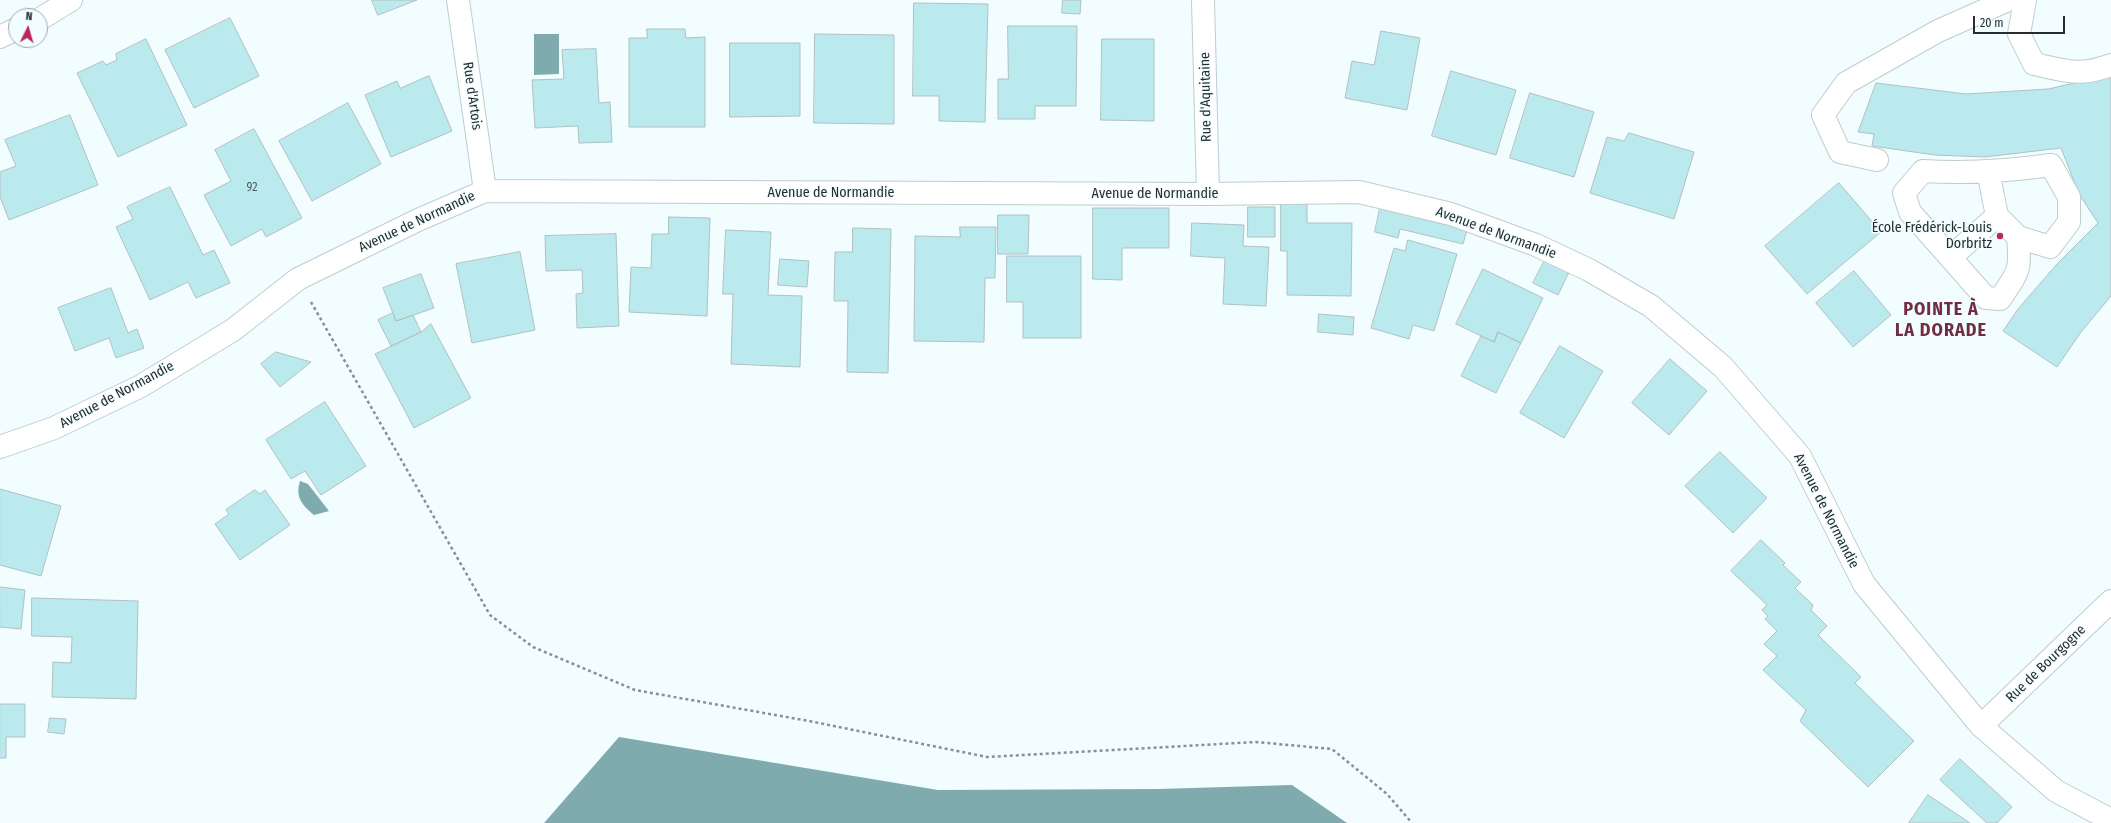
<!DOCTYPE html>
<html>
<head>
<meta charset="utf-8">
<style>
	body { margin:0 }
	#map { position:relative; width:2111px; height:823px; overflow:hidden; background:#f1fdfe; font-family:"Fira Sans Condensed",sans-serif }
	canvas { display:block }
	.north { position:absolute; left:8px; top:8px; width:40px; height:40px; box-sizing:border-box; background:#f1fdfe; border:1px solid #a0aaaa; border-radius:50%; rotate:5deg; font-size:11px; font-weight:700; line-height:16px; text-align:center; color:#272d2d }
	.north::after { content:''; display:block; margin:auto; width:14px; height:18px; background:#b7295b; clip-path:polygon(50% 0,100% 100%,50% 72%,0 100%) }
	.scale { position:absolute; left:1973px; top:16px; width:92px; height:18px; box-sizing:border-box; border:2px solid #272d2d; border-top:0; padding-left:5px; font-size:12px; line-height:14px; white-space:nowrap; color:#272d2d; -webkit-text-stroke:3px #f1fdfe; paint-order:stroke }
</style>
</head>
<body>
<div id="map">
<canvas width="2111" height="823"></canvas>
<div class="north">N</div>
<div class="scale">20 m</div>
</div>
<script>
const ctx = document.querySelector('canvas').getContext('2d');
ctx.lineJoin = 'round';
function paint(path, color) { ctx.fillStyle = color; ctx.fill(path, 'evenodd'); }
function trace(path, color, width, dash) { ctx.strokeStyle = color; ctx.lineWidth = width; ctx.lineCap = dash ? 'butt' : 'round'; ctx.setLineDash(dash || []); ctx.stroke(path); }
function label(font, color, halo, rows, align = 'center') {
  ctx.font = font + ' "Fira Sans Condensed",sans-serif'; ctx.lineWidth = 3; ctx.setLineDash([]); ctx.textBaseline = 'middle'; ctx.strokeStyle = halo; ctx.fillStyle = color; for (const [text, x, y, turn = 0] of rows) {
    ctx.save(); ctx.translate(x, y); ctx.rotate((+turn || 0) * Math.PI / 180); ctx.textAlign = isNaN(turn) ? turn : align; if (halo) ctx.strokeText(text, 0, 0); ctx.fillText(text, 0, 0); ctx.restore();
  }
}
paint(new Path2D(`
	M 534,34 L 559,34 L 559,74 L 534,75 Z
	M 300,481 L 308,484 L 329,511 L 314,515 C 302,505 295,497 300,481 Z
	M 619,737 L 938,790 L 1159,789 L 1292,785 L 1347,823 L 544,823 Z`), '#7fabaf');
const building = new Path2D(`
	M 372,0 L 417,0 L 378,15 Z
	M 1063,0 L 1081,0 L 1080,14 L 1062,13 Z
	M 914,3 L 988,4 L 985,122 L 939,121 L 939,96 L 913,96 Z
	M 230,18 L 259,76 L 194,108 L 165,50 Z
	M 1008,26 L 1077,26 L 1076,106 L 1035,106 L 1035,119 L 998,119 L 998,79 L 1008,79 Z
	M 647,29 L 685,29 L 686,38 L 705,37 L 705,127 L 629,127 L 629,38 L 647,38 Z
	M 1381,31 L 1420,38 L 1407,110 L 1345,98 L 1352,61 L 1374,65 Z
	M 815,34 L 894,35 L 894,124 L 814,123 Z
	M 146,39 L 187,125 L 118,157 L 77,73 L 103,61 L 106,65 L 117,60 L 116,54 Z
	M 1102,39 L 1154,39 L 1154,121 L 1101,120 Z
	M 730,43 L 800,43 L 800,116 L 730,117 Z
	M 596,49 L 599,103 L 610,102 L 612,142 L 579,143 L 578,126 L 535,128 L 532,80 L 564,79 L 562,50 Z
	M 1451,71 L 1516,90 L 1496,155 L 1432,136 Z
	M 2111,75 L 2111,296 L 2081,332 L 2057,367 L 2003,331 L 2018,309 L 2057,264 L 2098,223 L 2079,194 L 2061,148 L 1985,157 L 1935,155 L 1872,146 L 1874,134 L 1858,132 L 1876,83 L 1966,94 L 2048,89 Z
	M 429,76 L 452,131 L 391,157 L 365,95 L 397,81 L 400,88 Z
	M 1530,93 L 1594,112 L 1574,177 L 1510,158 Z
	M 348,103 L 381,164 L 312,201 L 279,141 Z
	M 70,115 L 98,185 L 9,220 L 0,197 L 0,172 L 16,166 L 5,140 Z
	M 254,129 L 302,218 L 266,237 L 262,229 L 231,246 L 204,195 L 231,181 L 215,150 Z
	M 1629,133 L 1694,152 L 1674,219 L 1590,193 L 1607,137 L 1624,141 Z
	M 1839,183 L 1881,232 L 1807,294 L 1765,246 Z
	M 170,187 L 203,255 L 214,250 L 230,283 L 196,298 L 188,282 L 150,300 L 116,227 L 133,219 L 127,207 Z
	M 1281,202 L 1307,203 L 1307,223 L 1352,223 L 1351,296 L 1287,295 L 1287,251 L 1281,251 Z
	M 1248,207 L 1275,207 L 1275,237 L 1248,237 Z
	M 1093,208 L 1169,208 L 1169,248 L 1122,248 L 1122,280 L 1093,279 Z
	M 1380,208 L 1467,230 L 1463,244 L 1400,229 L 1398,238 L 1375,232 Z
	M 998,215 L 1029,215 L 1028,254 L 998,254 Z
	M 669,217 L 710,218 L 707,316 L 629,312 L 631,267 L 651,268 L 652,234 L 668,234 Z
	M 1192,223 L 1244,225 L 1243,246 L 1269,247 L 1266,306 L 1223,304 L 1225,258 L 1191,256 Z
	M 960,227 L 996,227 L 995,278 L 985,278 L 984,342 L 914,341 L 915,236 L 960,237 Z
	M 853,228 L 891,229 L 888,373 L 847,372 L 848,301 L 834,301 L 835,252 L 852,252 Z
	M 726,230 L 771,232 L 768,295 L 802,296 L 800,367 L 731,364 L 733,294 L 723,294 Z
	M 616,234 L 619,326 L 577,328 L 576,294 L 583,293 L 582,270 L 546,271 L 545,236 Z
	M 1408,240 L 1457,254 L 1434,331 L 1413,325 L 1409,339 L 1371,328 L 1394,248 L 1405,251 Z
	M 520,252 L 535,330 L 472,343 L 456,264 Z
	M 1007,256 L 1081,256 L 1081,338 L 1023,338 L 1023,302 L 1007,302 Z
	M 1546,258 L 1570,270 L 1558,295 L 1533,283 Z
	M 780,259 L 809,261 L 807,287 L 778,285 Z
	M 1483,269 L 1543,298 L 1521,343 L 1498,332 L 1494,342 L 1456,324 Z
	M 1854,271 L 1891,315 L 1853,347 L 1816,303 Z
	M 421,274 L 434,308 L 396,321 L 383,288 Z
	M 111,288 L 128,333 L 137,329 L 144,348 L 116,358 L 109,338 L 75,351 L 58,308 Z
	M 393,313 L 396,321 L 413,315 L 421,332 L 391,346 L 378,320 Z
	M 1319,314 L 1354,317 L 1353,335 L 1318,332 Z
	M 431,324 L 471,398 L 414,428 L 375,354 L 421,332 Z
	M 1498,332 L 1521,343 L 1496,393 L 1461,376 L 1481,336 L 1494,342 Z
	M 1560,346 L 1603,371 L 1564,438 L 1520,413 Z
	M 276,352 L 311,362 L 280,387 L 261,364 Z
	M 1670,359 L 1707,391 L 1669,435 L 1632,403 Z
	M 325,402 L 366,466 L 321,495 L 305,471 L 291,479 L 266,440 Z
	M 1720,452 L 1767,498 L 1733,533 L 1685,486 Z
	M 0,489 L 61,506 L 41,576 L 0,565 Z
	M 255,490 L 260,494 L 265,490 L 290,525 L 240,560 L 215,524 L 229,514 L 226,510 Z
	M 1761,540 L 1785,563 L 1783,565 L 1801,582 L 1795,588 L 1813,605 L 1811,610 L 1827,626 L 1818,635 L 1861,677 L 1855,683 L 1914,741 L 1868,787 L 1800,721 L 1806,710 L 1763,670 L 1777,656 L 1764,644 L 1777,631 L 1765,619 L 1768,616 L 1762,610 L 1767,605 L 1731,571 Z
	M 0,587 L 25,590 L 21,629 L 0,627 Z
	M 32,598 L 138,601 L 136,699 L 52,697 L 53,662 L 71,663 L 72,637 L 32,636 Z
	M 0,704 L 25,704 L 25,737 L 6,737 L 6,758 L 0,758 Z
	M 50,718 L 66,719 L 64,734 L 48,732 Z
	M 1960,759 L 2012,807 L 1997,823 L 1987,823 L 1940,780 Z
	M 1928,795 L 1970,823 L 1909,823 Z`);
paint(building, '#bbeaee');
trace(building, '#b1c0c1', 1);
const minor = new Path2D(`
	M 458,0 L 485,191
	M 1203,0 L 1208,194
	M 2025,0 L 2019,34 L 2034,64 C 2067,71 2078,77 2111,65
	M 40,19 L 71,0
	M 0,37 L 16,29
	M 1877,160 L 1840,152 L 1823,115 L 1846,83 L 1938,31 L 2008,0
	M 1988,171 L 1997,216 L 2018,237 L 2050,247 L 2069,222 L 2069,197 L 2051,165 C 2008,171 1966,174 1923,171 L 1904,193 L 1910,212 L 1986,298 L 2000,299 C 2019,271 2021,271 2018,237
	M 1951,257 L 1997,216
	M 0,447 L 54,428 L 141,386 L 233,330 L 298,279 L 418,220 L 485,191 L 1208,194 L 1359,192 L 1451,214 L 1536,245 L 1589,270 L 1651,306 L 1723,367 L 1800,456 L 1864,584 L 1981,726 L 2056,791 L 2111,820
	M 1981,726 L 2111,601`);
trace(minor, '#bfcdce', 24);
trace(new Path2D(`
	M 311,302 L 490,615 L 533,647 L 635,690 L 809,721 L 987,757 L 1256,742 L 1332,749 L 1387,794 L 1412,823`), '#889191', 2.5, [3, 3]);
trace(minor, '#fff', 22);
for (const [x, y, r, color] of [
	[2000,236,4,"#b7295b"]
]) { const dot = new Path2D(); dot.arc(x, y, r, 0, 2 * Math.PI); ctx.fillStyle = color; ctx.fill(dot); trace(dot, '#f1fdfe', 1.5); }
label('12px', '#4c5c5d', null, [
	["92",252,188]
]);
label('14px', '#272d2d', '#f1fdfe', [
	["Rue d'Artois",472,96,82],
	["Rue d'Aquitaine",1206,97,-91],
	["Avenue de Normandie",831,193],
	["Avenue de Normandie",1155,194],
	["Avenue de Normandie",417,222,-25],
	["Avenue de Normandie",1496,233,20],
	["Avenue de Normandie",117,395,-28],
	["Avenue de Normandie",1826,511,63],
	["Rue de Bourgogne",2046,664,-44]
]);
label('14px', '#272d2d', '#f1fdfe', [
	["École Frédérick-Louis",1992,228],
	["Dorbritz",1992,244]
], 'right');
ctx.letterSpacing = '1px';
label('bold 18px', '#732d41', '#f1fdfe', [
	["POINTE À",1941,310],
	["LA DORADE",1941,331]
]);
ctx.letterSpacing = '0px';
</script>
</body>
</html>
